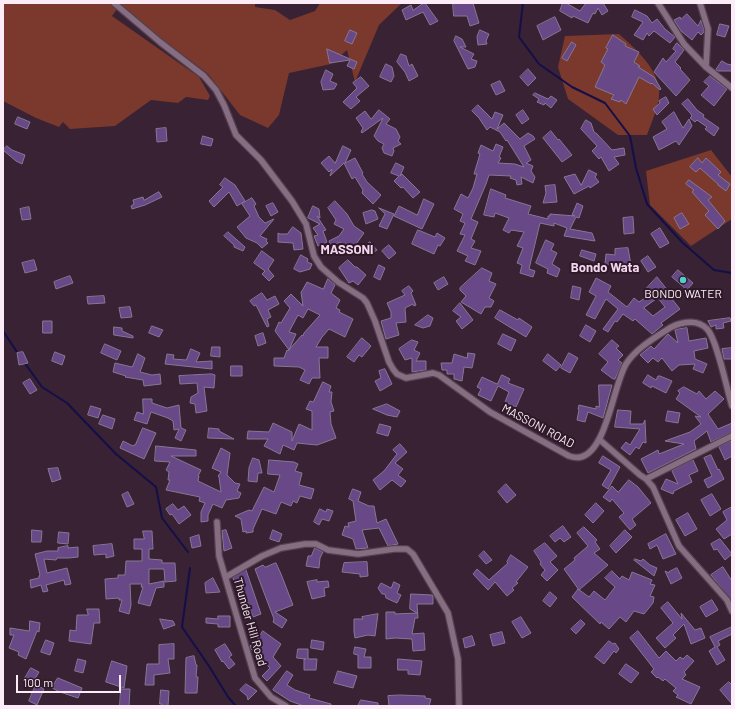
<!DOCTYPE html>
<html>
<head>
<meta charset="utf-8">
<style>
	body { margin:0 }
	#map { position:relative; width:735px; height:709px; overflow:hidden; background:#382233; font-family:Barlow,sans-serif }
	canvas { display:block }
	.frame { position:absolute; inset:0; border:4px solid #fbecf7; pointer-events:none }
	.scale { position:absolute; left:16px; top:675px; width:105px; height:18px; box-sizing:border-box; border:2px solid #fbecf7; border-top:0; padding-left:5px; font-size:12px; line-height:14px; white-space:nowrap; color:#fbecf7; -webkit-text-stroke:3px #2e1929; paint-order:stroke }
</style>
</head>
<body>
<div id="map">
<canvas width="735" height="709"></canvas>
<div class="frame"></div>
<div class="scale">100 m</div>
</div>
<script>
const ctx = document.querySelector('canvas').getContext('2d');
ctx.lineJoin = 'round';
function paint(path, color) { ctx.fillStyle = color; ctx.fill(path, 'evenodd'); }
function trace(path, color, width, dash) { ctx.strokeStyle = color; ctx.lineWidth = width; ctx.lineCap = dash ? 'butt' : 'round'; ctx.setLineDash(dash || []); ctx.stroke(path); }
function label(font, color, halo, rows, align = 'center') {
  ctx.font = font + ' Barlow,sans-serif'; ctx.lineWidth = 4; ctx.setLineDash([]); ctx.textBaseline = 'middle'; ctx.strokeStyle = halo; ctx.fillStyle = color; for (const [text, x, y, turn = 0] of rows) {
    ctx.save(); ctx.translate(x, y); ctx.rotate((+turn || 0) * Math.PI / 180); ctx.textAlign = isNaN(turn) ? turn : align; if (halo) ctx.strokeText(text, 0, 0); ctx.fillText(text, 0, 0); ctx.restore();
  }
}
paint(new Path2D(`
	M 3,3 L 255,3 L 255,7 L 275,10 L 290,20 L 315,11 L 320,3 L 402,3 L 379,25 L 355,82 L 347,50 L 331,64 L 289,73 L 279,115 L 268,128 L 240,115 L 208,74 L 186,57 L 160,43 L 136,23 L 120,5 L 112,16 L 199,77 L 210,96 L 208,100 L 186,97 L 178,103 L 151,100 L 115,126 L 70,129 L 63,122 L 59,127 L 36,118 L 3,101 Z
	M 619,34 C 636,49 662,72 659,97 C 658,108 651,124 647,135 L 618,135 L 568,99 L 558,67 L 565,36 Z
	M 711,150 L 732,177 L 732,219 L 691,246 L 650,205 L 646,171 Z`), '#7b382c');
trace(new Path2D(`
	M 523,3 L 519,37 L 539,64 L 572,87 L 605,103 L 630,136 L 636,168 L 647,204 L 683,243 L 714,270 L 732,273
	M 3,331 L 19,355
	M 24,362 L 42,387 L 67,403 L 116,454 L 156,487 L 162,518 L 188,552
	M 190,568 L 182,627 L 209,666 L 228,697 L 236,706`), '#140e49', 2);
const building = new Path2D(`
	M 424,3 L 425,3 L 438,21 L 430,25 L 423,12 L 406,20 L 402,10 L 411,5 L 413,10 Z
	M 453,3 L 473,3 L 479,23 L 470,26 L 467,16 L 454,16 Z
	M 563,3 L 566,3 L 580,11 L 586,3 L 603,3 L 608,11 L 602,15 L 598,8 L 595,14 L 593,13 L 588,23 L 573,16 L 572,18 L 560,11 Z
	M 635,10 L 647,16 L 652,23 L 657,19 L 665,29 L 675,37 L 670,43 L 654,31 L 649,36 L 647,33 L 643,40 L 634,35 L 643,22 L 632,17 Z
	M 687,14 L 698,26 L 701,20 L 704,30 L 704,32 L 701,35 L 698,32 L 692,40 L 681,31 L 674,20 L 680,17 L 681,19 Z
	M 555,17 L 561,30 L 543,40 L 537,26 Z
	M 720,24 L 729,26 L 725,37 L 717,35 Z
	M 350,30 L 357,33 L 352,44 L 345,41 Z
	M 480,30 L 489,34 L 486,41 L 487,44 L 478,45 L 477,37 Z
	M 613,35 L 626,44 L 625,46 L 639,52 L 634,62 L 640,66 L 638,67 L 654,77 L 661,89 L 660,90 L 652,83 L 651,84 L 639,77 L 626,104 L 621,100 L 620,102 L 611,99 L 614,95 L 595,87 L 605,65 L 601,62 L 608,49 L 606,48 Z
	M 456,36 L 462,39 L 466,47 L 460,47 L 474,54 L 471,59 L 477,61 L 475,67 L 468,69 L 454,41 Z
	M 572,42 L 576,45 L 567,61 L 562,58 Z
	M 677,43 L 684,50 L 675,62 L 681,68 L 680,69 L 690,80 L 676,96 L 654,72 L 663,58 L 666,62 L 676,51 L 673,49 Z
	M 327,49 L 357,62 L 354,69 L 347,66 L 350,60 L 330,63 Z
	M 401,54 L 406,56 L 409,66 L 412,64 L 418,76 L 409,81 L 405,72 L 397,62 Z
	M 722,61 L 727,64 L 732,65 L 732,71 L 718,71 L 716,70 Z
	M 386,64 L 392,67 L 394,76 L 391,82 L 380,77 Z
	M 528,69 L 536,78 L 528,86 L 520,77 Z
	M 326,70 L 333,74 L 330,81 L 337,84 L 334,89 L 323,90 L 321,82 Z
	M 710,76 L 727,89 L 714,106 L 701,95 L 709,86 L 704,82 Z
	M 361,77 L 369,86 L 356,97 L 360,101 L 351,109 L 343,102 L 357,88 L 353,83 Z
	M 500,81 L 505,91 L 496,95 L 491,85 Z
	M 535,93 L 548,99 L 551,96 L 557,100 L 551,108 L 545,103 L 544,105 L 537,102 L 539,99 L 533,95 Z
	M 666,97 L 669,103 L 657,115 L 653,109 L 660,103 L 659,101 Z
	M 688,99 L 697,110 L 704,115 L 703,117 L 719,128 L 714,136 L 705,129 L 707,127 L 697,120 L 695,122 L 690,118 L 692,116 L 691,114 L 682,104 Z
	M 478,105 L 492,119 L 495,112 L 503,115 L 497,129 L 504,123 L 520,139 L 528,133 L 533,136 L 535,139 L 524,146 L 531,160 L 526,163 L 533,166 L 531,171 L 535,177 L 533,183 L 521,177 L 522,184 L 517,185 L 516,180 L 510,178 L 511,176 L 489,175 L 486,184 L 471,219 L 478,222 L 471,239 L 475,241 L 471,248 L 481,251 L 475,265 L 465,261 L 468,256 L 457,251 L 465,235 L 460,234 L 465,223 L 460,221 L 463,214 L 454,209 L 461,194 L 468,198 L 473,188 L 477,174 L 474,174 L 480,154 L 478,153 L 481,145 L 493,151 L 496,144 L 503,147 L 499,157 L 501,158 L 498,163 L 515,164 L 524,167 L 507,140 L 506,141 L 500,132 L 490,127 L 487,130 L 479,118 L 472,111 Z
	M 379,110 L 390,119 L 386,124 L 396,129 L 400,137 L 398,141 L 401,144 L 393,148 L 394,151 L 392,156 L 384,153 L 382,148 L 384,144 L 378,141 L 374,136 L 383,118 L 362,133 L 361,132 L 363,128 L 356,118 L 365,111 L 371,119 Z
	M 523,110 L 529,119 L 522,124 L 516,115 Z
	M 674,112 L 683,128 L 689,119 L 692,126 L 679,145 L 676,141 L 659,150 L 653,137 L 667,129 L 662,122 Z
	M 18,117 L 30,122 L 27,129 L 15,124 Z
	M 586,120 L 591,123 L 594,132 L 597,134 L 612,150 L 624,148 L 625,155 L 614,157 L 619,164 L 609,171 L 601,157 L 599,159 L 592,151 L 597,146 L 581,129 Z
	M 166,128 L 167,141 L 157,142 L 156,129 Z
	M 551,131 L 558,140 L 559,139 L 572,155 L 562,162 L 543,138 Z
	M 203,136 L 213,139 L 211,146 L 201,144 Z
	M 7,146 L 12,150 L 25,155 L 22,164 L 16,161 L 3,150 Z
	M 343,146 L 351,150 L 345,163 L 355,158 L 363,173 L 362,174 L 367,182 L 381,195 L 373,204 L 362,193 L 363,190 L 355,177 L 352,179 L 344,163 L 330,176 L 332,169 L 329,172 L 321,163 L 329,156 L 335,163 Z
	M 698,158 L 702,163 L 706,158 L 721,172 L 718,175 L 730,184 L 726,191 L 718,185 L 718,184 L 700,168 L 696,172 L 690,167 Z
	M 396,163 L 404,167 L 400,176 L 402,174 L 420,192 L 413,198 L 403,187 L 401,188 L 394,181 L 399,176 L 391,173 Z
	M 589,170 L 597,174 L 595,177 L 599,182 L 590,188 L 589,186 L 574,194 L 564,177 L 575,174 L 581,185 Z
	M 225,178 L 235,185 L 245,201 L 237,206 L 229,192 L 214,207 L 209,201 L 223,187 L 220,185 Z
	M 689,180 L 712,197 L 708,200 L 725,221 L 718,229 L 705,215 L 709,211 L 692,192 L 694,190 L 686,184 Z
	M 555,185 L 557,202 L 543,203 L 546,193 L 545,186 Z
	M 491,189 L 506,195 L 505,198 L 531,206 L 528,214 L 548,219 L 548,216 L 550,216 L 550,214 L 575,216 L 572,215 L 577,203 L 583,206 L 579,218 L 576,217 L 570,229 L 592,233 L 595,241 L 564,236 L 567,228 L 554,223 L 554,226 L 540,223 L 529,269 L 535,271 L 533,277 L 520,273 L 522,265 L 517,263 L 523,248 L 517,246 L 524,232 L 511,230 L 509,233 L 503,230 L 509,218 L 495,213 L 494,217 L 484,215 Z
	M 159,192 L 162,197 L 145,205 L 132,209 L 131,206 L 134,204 L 133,200 L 143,197 L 144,200 Z
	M 252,198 L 256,204 L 254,206 L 259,217 L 265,223 L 274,219 L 260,236 L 267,239 L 266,241 L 268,243 L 262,248 L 257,243 L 246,238 L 237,227 L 250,216 L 242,204 Z
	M 424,199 L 434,204 L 422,229 L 394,216 L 399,206 L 417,215 Z
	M 335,201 L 347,214 L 354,226 L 364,233 L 351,251 L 340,242 L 331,246 L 329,241 L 339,236 L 344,229 L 334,224 L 336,220 L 328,208 Z
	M 273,203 L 278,212 L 271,216 L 266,206 Z
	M 313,206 L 319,209 L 320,218 L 317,216 L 326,230 L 323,231 L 327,242 L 318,246 L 314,236 L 318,235 L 313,228 L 320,224 L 308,218 Z
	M 29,207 L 31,219 L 22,220 L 20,209 Z
	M 379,208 L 394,214 L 387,229 L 379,226 L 385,214 Z
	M 372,210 L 375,211 L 378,219 L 366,224 L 363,213 Z
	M 682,213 L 689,224 L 680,229 L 674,218 Z
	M 633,217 L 634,233 L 624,234 L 623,218 Z
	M 293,227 L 301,233 L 303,249 L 294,250 L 293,243 L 278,242 L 278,233 L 280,234 L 287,234 Z
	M 660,228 L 669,243 L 660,248 L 651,234 Z
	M 418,230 L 435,237 L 437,233 L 445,238 L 440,246 L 438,245 L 434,254 L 412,244 Z
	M 228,232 L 245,247 L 243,251 L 234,247 L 234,245 L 224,236 Z
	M 546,240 L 554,244 L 551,250 L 557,253 L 552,264 L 560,269 L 557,277 L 547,273 L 548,269 L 536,263 Z
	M 370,242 L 377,250 L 370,255 L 363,248 Z
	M 389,245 L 396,253 L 389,259 L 382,251 Z
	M 628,248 L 631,265 L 622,267 L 622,265 L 605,264 L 606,254 L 615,255 L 615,249 Z
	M 582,250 L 596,254 L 594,261 L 580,256 Z
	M 262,251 L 274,260 L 268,269 L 274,276 L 269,281 L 262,274 L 265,271 L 254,263 Z
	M 301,255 L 308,259 L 307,262 L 312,264 L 310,269 L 300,272 L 294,269 Z
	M 648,256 L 656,267 L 648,272 L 641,261 Z
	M 34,260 L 37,270 L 25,273 L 22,263 Z
	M 348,260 L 355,267 L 357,267 L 366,275 L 358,285 L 353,281 L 349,283 L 339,268 Z
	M 379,265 L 385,268 L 380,280 L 374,277 Z
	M 482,268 L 492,273 L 489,281 L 496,284 L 489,298 L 494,301 L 491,307 L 485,307 L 481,314 L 461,302 L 466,296 L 460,290 L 460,288 Z
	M 678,270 L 693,283 L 687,290 L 672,277 Z
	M 70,276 L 73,283 L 56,289 L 54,282 Z
	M 444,277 L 448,284 L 438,290 L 434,283 Z
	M 657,277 L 673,297 L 671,298 L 680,309 L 661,323 L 663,325 L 652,334 L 635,319 L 633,321 L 623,314 L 617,322 L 615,321 L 608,332 L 603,329 L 618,309 L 606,299 L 595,319 L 586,315 L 596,296 L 589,292 L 596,278 L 611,286 L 608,292 L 627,307 L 634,298 L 639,302 L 652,293 L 647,288 ZM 658,298 L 665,307 L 653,316 L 644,308 Z
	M 328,279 L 335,285 L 331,293 L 340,300 L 336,308 L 340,310 L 339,312 L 353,319 L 345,337 L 329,329 L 322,337 L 316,347 L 328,347 L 328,358 L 319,358 L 320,378 L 312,378 L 309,384 L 300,380 L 305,370 L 299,367 L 274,366 L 274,358 L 284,358 L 287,350 L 288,351 L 302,335 L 303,336 L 304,333 L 320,315 L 308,309 L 303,318 L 298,315 L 289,332 L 296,334 L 289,350 L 275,331 L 279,322 L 281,323 L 290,308 L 284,301 L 291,294 L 303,306 L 301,292 L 302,291 L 307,282 L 323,289 Z
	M 409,286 L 413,291 L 411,293 L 416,305 L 414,306 L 413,304 L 405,308 L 406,322 L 396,323 L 399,335 L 386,339 L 381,321 L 391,318 L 391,312 L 387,303 L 405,295 L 402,291 Z
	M 573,286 L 581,288 L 579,300 L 571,298 Z
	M 262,293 L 267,300 L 275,296 L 279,304 L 268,310 L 271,317 L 267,319 L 269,326 L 267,327 L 256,305 L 254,306 L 250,301 Z
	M 104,296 L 105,303 L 88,304 L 87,297 Z
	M 460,303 L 473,320 L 462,329 L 456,321 L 461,317 L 453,311 Z
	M 130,307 L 132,317 L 121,318 L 119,308 Z
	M 500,310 L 518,320 L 519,318 L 532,327 L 526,337 L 495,318 Z
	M 428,315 L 433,318 L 430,326 L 423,328 L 415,325 Z
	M 730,318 L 731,321 L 723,323 L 724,328 L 716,329 L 716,325 L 711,327 L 708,321 Z
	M 43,321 L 52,321 L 52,333 L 43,333 Z
	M 586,325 L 596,331 L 590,342 L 580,336 Z
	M 152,326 L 163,330 L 159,337 L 149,333 Z
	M 114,327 L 122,328 L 122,331 L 133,336 L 133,338 L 114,335 Z
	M 687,328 L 689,341 L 706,338 L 708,348 L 694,351 L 695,359 L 707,364 L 703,373 L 693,369 L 695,364 L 679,365 L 672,371 L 662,358 L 658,362 L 653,358 L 648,363 L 640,355 L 651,346 L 654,349 L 668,334 L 678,343 L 675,330 Z
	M 263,333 L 266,343 L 258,346 L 255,336 Z
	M 503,334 L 516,340 L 511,351 L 498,344 Z
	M 362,338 L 371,346 L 362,357 L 359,355 L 354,362 L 347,357 Z
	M 412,340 L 418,342 L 414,350 L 420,353 L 416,361 L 426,361 L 426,370 L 412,372 L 412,358 L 405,360 L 399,349 Z
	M 612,340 L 619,346 L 616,348 L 623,355 L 618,360 L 622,363 L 615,379 L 613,379 L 601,370 L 608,362 L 599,354 Z
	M 105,344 L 121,351 L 117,360 L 101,353 Z
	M 212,347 L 220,347 L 220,357 L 211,356 Z
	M 732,348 L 732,359 L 724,359 L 722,349 Z
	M 191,349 L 200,353 L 196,362 L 212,361 L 212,369 L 165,364 L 167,354 L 174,355 L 173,359 L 186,360 Z
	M 23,352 L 28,363 L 19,365 L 17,353 Z
	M 55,352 L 65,356 L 62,365 L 52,361 Z
	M 468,353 L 475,354 L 472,368 L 464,367 L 462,381 L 454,379 L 454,374 L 447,374 L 447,370 L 442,370 L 441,363 L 452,363 L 454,354 L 467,358 Z
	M 569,353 L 578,358 L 570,373 L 561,368 Z
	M 138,354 L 145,358 L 140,372 L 152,375 L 160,374 L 161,384 L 144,386 L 143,380 L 125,377 L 126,376 L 113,372 L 115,363 L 132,367 Z
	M 548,354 L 561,365 L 556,371 L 543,361 Z
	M 231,366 L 242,366 L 242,376 L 231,376 Z
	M 385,369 L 392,384 L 380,391 L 375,381 L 381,378 L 379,371 Z
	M 212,374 L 215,375 L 214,388 L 204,387 L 207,411 L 196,413 L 195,404 L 190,403 L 191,397 L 198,393 L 197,383 L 180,384 L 179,376 Z
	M 502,375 L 510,379 L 508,383 L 524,389 L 516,407 L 505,402 L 509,392 L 498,386 L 491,401 L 478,395 L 481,389 L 477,387 L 482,377 L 497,384 Z
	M 648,375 L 656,380 L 658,376 L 660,376 L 672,381 L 666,393 L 652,386 L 651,388 L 643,383 Z
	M 30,379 L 37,390 L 30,394 L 23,383 Z
	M 323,382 L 331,386 L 329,392 L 332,392 L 331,402 L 334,411 L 330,412 L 331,424 L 336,438 L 317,445 L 297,443 L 294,450 L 283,445 L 280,454 L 264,446 L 268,439 L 247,439 L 248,431 L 269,432 L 273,423 L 292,432 L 292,441 L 299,424 L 312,430 L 312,411 L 306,409 L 310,401 L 313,402 Z
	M 599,385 L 612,385 L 603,418 L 588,412 L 585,422 L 577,420 L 579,410 L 578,409 L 579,405 L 596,409 L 596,406 L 599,407 Z
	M 684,387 L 697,394 L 699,391 L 706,399 L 715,391 L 724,399 L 708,414 L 718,429 L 732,423 L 732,432 L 711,442 L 707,431 L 694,441 L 696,449 L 648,473 L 641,459 L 658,450 L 659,454 L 684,444 L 665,441 L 690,432 L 701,424 L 695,416 L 701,417 L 676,399 L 680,393 L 678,391 Z
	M 143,399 L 152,399 L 152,403 L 167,408 L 179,405 L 181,428 L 186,430 L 181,441 L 175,438 L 179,429 L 174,430 L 173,421 L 168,418 L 151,412 L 147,424 L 134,420 L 137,412 L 143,414 Z
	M 387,404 L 400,411 L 397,417 L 387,415 L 373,409 Z
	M 91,406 L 101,409 L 98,418 L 88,415 Z
	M 618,410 L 631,411 L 630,424 L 643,424 L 645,420 L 646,443 L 643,442 L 639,449 L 636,447 L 630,455 L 621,448 L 626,442 L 630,445 L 640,429 L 615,427 Z
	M 668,411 L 680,413 L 678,423 L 666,421 Z
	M 103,415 L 115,419 L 112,429 L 99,424 Z
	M 380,424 L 391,427 L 388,436 L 377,433 Z
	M 143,428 L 156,433 L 144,459 L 120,448 L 123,441 L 133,446 L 134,445 L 135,445 Z
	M 209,428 L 219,429 L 219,431 L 234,439 L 208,438 Z
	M 732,441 L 732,456 L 725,460 L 719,447 Z
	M 400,444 L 407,452 L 395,463 L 403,469 L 398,475 L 406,481 L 401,487 L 392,480 L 380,490 L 373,480 L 384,471 L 397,454 L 393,450 Z
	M 156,446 L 196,450 L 196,456 L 171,456 L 201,470 L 198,476 L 199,476 L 198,481 L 221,492 L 219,477 L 218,476 L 221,472 L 212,468 L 221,448 L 230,453 L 227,475 L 235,483 L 240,484 L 237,491 L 241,493 L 239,498 L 226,500 L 222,508 L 213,504 L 208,515 L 208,521 L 201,522 L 201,512 L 205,503 L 199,501 L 200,497 L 166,490 L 170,480 L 168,480 L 169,472 L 166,470 L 170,462 L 155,461 Z
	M 711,455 L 718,470 L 719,469 L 724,479 L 708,488 L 704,480 L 712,476 L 704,458 Z
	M 603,456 L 620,467 L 608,489 L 602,485 L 611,470 L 599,463 Z
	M 253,458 L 259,460 L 262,473 L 258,473 L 257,482 L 248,481 L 249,468 Z
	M 269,460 L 294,462 L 298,464 L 295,471 L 302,473 L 299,485 L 314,489 L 311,499 L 300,496 L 297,503 L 293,501 L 291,506 L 281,502 L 276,514 L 262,509 L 253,529 L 253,532 L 246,533 L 246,531 L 243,532 L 241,519 L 235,516 L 249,510 L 252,511 L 264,487 L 274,492 L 280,475 L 268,474 Z
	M 693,460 L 698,471 L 689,475 L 692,482 L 674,491 L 673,494 L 661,489 L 666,479 L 678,484 L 672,471 Z
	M 58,468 L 61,479 L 52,482 L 48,469 Z
	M 629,480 L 638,487 L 651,503 L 632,519 L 636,525 L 630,530 L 619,517 L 624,513 L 612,499 L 610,502 L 603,497 L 612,486 L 618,492 Z
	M 506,484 L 516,495 L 507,503 L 498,492 Z
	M 353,489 L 361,492 L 358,501 L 369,506 L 374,506 L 377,523 L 386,519 L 398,544 L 388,546 L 379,528 L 362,530 L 368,548 L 356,549 L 353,539 L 342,535 L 345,526 L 349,527 L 348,523 L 356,521 L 353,501 L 349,499 Z
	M 128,492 L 134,504 L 127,507 L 122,495 Z
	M 712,494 L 721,509 L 710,516 L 701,500 Z
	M 596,503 L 604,511 L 593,523 L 585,515 Z
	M 173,504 L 178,510 L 184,506 L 191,515 L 179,524 L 172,514 L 170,515 L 166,509 Z
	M 732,507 L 732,534 L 724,539 L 716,529 L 727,520 L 723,512 Z
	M 320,509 L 326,512 L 327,509 L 333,511 L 329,521 L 322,519 L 319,525 L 314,522 Z
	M 688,513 L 697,529 L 685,536 L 676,520 Z
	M 563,526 L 571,537 L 564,542 L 560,538 L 555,542 L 550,536 Z
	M 584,527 L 597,540 L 595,542 L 600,549 L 594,553 L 608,565 L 579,590 L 564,569 L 575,560 L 574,558 L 588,546 L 577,533 Z
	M 32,530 L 42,531 L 41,542 L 32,542 Z
	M 226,530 L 232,548 L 224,551 L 222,531 Z
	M 273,530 L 282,534 L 279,542 L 270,539 Z
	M 625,530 L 632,537 L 616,553 L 610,546 Z
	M 143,531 L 152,531 L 153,549 L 149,549 L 149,559 L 162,560 L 162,563 L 175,563 L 176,581 L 165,582 L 164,569 L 149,569 L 149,584 L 164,581 L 164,587 L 156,588 L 150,606 L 138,603 L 143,587 L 141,587 L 142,584 L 130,584 L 131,605 L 129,614 L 119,611 L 122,600 L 119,600 L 119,598 L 106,599 L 105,579 L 118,578 L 118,575 L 125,575 L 126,561 L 142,561 L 142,549 L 134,549 L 134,539 L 144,539 Z
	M 59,532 L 69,533 L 68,544 L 58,543 Z
	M 666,534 L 676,554 L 663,559 L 657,545 L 650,549 L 648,544 Z
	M 199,535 L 201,546 L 192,548 L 190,538 Z
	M 720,539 L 732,554 L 725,560 L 717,549 L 714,550 L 711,544 Z
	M 545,543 L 557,556 L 550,562 L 558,570 L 547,581 L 541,575 L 545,570 L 540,564 L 541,562 L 534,551 Z
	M 112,544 L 114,556 L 106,558 L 106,554 L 94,555 L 93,546 Z
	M 68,546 L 68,548 L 78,547 L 78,557 L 69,558 L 57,558 L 56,560 L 44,559 L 47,573 L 67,568 L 71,584 L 65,585 L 64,580 L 46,585 L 48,591 L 43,592 L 41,585 L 31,588 L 30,580 L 39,578 L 39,576 L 40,575 L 35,554 L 47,551 L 58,551 L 58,548 Z
	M 315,548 L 323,552 L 320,558 L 319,568 L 306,566 L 308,556 L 311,556 Z
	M 484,551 L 492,560 L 486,564 L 479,556 Z
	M 511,555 L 528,567 L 516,582 L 518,583 L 512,588 L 514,590 L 507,596 L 495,582 L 488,590 L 473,574 L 477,569 L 489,580 L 508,563 L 507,562 Z
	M 635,559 L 641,561 L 643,559 L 650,565 L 657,568 L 654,576 L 634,560 Z
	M 367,562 L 368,576 L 360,577 L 360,574 L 342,572 L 344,563 Z
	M 276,563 L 281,574 L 293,605 L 275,612 L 287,620 L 282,628 L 273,622 L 274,619 L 255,569 L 263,565 L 265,567 Z
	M 723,567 L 732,581 L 732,601 L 711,575 Z
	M 677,568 L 682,578 L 671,584 L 665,571 L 669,573 L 669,572 Z
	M 246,570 L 261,614 L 253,617 L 246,598 L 243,600 L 237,581 L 234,582 L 233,578 Z
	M 612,571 L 620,579 L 622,576 L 629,580 L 632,572 L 652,580 L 650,584 L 655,585 L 650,596 L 654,597 L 653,603 L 644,614 L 634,611 L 626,622 L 620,617 L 609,629 L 601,622 L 600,624 L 572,597 L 578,589 L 589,597 L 594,591 L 605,600 L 615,587 L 605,578 Z
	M 213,578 L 220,592 L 206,593 L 205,583 Z
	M 317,580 L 317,582 L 328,581 L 329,587 L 324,588 L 325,596 L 312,599 L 307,582 Z
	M 394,582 L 400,585 L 397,593 L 401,595 L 397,603 L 386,598 L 385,594 L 382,594 L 378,588 L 381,583 L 391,588 Z
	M 550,592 L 557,598 L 550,607 L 543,601 Z
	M 411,594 L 432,595 L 433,596 L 433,604 L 417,604 L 418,618 L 415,618 L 412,634 L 424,633 L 425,650 L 413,651 L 412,639 L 395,638 L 386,639 L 386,612 L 395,612 L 395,614 L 417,613 L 410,609 Z
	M 712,600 L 718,610 L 706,617 L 700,607 Z
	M 668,602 L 682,619 L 681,613 L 695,630 L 701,628 L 705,638 L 691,644 L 684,624 L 673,635 L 676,638 L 665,648 L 656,638 L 673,623 L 661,608 Z
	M 87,609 L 99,609 L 100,623 L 94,623 L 91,644 L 69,641 L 70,630 L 76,631 L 77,615 L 88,615 Z
	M 378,614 L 375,636 L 368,635 L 355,638 L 354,632 L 354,619 L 363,619 L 362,617 Z
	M 218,616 L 230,616 L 230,627 L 218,627 L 218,624 L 206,623 L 206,618 L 218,619 Z
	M 521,617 L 531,633 L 522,638 L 512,622 Z
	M 160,619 L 173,621 L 175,625 L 164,629 Z
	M 581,620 L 585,624 L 576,634 L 571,629 Z
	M 30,621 L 40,623 L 39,632 L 37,631 L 26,659 L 18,655 L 19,652 L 9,648 L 14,635 L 10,635 L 10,628 L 29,631 Z
	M 732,627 L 732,634 L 718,641 L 720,645 L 717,647 L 725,660 L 717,665 L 709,651 L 715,647 L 710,637 Z
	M 263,631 L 281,644 L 273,657 L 281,666 L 267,681 L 262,676 L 270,668 L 251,649 L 250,646 L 254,642 L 255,643 Z
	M 638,631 L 659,658 L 666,651 L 676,661 L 680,657 L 683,659 L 687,655 L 694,661 L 684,672 L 686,675 L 682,679 L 700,687 L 691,704 L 676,697 L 678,695 L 673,691 L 676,688 L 665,679 L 663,681 L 658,677 L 657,678 L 651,672 L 654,669 L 630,638 Z
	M 502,632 L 505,643 L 493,646 L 490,635 Z
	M 472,636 L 475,645 L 465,648 L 463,639 Z
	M 46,640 L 54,643 L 50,655 L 41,652 Z
	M 312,640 L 324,642 L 323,650 L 311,648 Z
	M 609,641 L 613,644 L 615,643 L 619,649 L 616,653 L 614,651 L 604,664 L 595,657 Z
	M 174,644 L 174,659 L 168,659 L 170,673 L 154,675 L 154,685 L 145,685 L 147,664 L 159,664 L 159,645 Z
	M 225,644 L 232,655 L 229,657 L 235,664 L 229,669 L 223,661 L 222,662 L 215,650 Z
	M 355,647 L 366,649 L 364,657 L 371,657 L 371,668 L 358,668 L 358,655 L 354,654 Z
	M 298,649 L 308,649 L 308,659 L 317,659 L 316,670 L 304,670 L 304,659 L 306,659 L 297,658 Z
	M 194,656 L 196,665 L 197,665 L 196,677 L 198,677 L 197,693 L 185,693 L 186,658 Z
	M 78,659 L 86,661 L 83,673 L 75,671 Z
	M 398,659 L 422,661 L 420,675 L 408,674 L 408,670 L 398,670 Z
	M 112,661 L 127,666 L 124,688 L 106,682 Z
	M 626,664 L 639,673 L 631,683 L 619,674 Z
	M 31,668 L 39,672 L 32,684 L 24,680 Z
	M 287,671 L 293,675 L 287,685 L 295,690 L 310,695 L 309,698 L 331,704 L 331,706 L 304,706 L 290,701 L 273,690 Z
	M 338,671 L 357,676 L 353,688 L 334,683 Z
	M 58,678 L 82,688 L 78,698 L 60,692 L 52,688 Z
	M 729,682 L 732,685 L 732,704 L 720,690 Z
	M 246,684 L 257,691 L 248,700 L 247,696 L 240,690 Z
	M 36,685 L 44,689 L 37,705 L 29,701 Z
	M 121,689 L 130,689 L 129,706 L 120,706 Z
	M 161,690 L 169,691 L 168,706 L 162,706 L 162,704 L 160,704 Z
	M 400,695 L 425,696 L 425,698 L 431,699 L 429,706 L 389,706 L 388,696 Z
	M 361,700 L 378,703 L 378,706 L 358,706 Z`);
paint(building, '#684886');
trace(building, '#857894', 1);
const minor = new Path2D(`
	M 114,3 L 160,42 L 204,76 L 216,90 L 224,105 L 236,135 L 261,160 L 292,201 L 306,224 L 314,256 L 321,267 L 338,282 L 363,298 L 367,303 L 375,321 L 389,362 L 393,369 L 397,374 L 406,378 L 433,373 L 439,375 L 490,412 L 569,456 C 572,457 577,458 581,457 C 607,450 613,386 626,364 C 635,350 651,340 665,331 C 676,323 696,317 707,329 C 717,339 727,390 732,406
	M 658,3 L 684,44 L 706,67 L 732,88
	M 700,3 L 708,29 L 706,67
	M 600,440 L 640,475 L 646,479 L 653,487 L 679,546 L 727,600 L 732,611
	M 646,479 L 732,436
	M 217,522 L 219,556 L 255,678 L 271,697 L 286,706
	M 226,577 L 262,556 L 281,548 L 305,544 L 316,544 L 328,550 L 358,554 L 394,549 L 407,549 L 413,554 L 448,613 L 458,659 L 459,706`);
trace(minor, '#544150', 8);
trace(minor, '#876d81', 5.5);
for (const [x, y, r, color] of [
	[683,280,4,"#53cdc9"]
]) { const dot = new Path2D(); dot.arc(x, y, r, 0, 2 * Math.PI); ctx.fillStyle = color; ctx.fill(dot); trace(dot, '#2e1929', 1.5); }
label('12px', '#fbecf7', '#2e1929', [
	["BONDO WATER",683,294]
]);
label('12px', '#fbecf7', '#2e1929', [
	["MASSONI ROAD",538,426,28],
	["Thunder Hill Road",250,622,74]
]);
label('bold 13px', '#f4d7ed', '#2e1929', [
	["MASSONI",347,250],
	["Bondo Wata",605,268]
]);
</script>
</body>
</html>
